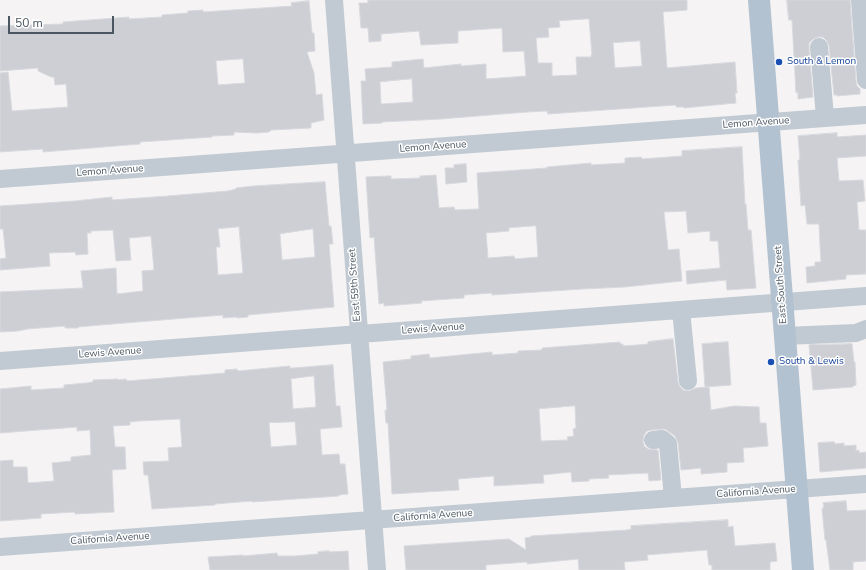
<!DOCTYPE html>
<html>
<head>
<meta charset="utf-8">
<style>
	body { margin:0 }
	#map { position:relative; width:866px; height:570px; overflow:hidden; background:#f5f3f3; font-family:"Nunito Sans",sans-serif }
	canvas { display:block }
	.scale { position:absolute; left:8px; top:16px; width:106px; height:18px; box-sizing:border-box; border:2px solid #4a5661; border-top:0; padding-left:5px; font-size:12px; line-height:14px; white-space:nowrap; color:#4a5661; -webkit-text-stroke:3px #fff; paint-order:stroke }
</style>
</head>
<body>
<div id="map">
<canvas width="866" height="570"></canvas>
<div class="scale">50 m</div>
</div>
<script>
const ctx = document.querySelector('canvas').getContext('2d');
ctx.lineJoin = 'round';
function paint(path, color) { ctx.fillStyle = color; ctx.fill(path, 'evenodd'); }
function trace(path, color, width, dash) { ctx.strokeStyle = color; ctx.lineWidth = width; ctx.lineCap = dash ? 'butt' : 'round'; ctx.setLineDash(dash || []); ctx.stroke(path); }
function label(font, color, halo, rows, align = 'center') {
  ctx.font = font + ' "Nunito Sans",sans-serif'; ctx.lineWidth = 3; ctx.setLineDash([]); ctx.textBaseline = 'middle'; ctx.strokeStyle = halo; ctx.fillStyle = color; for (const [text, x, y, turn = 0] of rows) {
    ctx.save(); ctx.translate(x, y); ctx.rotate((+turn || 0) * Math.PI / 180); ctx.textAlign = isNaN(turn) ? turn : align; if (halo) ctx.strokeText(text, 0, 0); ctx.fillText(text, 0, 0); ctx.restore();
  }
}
const building = new Path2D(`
	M 368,0 L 687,0 L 687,10 L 663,12 L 667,68 L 735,62 L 737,93 L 735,93 L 736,103 L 684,108 L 684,107 L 676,107 L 676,105 L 548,114 L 547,111 L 527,112 L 441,119 L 382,122 L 382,123 L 363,124 L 361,81 L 366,81 L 365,69 L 392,67 L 392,62 L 423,59 L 424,68 L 461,64 L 461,66 L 486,64 L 486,79 L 526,76 L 524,51 L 503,52 L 502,28 L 458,31 L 458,43 L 421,45 L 419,31 L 381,34 L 381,41 L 369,42 L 368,28 L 361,28 L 359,3 L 368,3 ZM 589,19 L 592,55 L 591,55 L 591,57 L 576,57 L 577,75 L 552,76 L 552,63 L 538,63 L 536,38 L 549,37 L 548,28 L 560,27 L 559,21 ZM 640,41 L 642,66 L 615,68 L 613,43 ZM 412,79 L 413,102 L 381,104 L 380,82 Z
	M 787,0 L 850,0 L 856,81 L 857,86 L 860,89 L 860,94 L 837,96 L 837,95 L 834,95 L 829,46 L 827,41 L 823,37 L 818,37 L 813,39 L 809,43 L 809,48 L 813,97 L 798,99 L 798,92 L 796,93 L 792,20 L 789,20 Z
	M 309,1 L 312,33 L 314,33 L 315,51 L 307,52 L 314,73 L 316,95 L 322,94 L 324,120 L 311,123 L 311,128 L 271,130 L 269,132 L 257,133 L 234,132 L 234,135 L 212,136 L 212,137 L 140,142 L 140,144 L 43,152 L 43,149 L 0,152 L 0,73 L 8,72 L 12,111 L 68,107 L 66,84 L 55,85 L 54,77 L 51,77 L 38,71 L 38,68 L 0,71 L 0,26 L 63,24 L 63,22 L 129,17 L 129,19 L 162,17 L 162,15 L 188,13 L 188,11 L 203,10 L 203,12 L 292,6 L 291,3 ZM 243,59 L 245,83 L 218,85 L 216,61 Z
	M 837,133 L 837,137 L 866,135 L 866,156 L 837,158 L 839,181 L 863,180 L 865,201 L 857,202 L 859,230 L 866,230 L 866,274 L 846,275 L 846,279 L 807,283 L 806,267 L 815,266 L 815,262 L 821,262 L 820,246 L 819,224 L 807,224 L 805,205 L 801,206 L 798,160 L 800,160 L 798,136 Z
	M 742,147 L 745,205 L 746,204 L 748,230 L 751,230 L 756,288 L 727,290 L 726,280 L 687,284 L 686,271 L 720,268 L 720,265 L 718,241 L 710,241 L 710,231 L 688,233 L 686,211 L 664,212 L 668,250 L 679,249 L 682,281 L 625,287 L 582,289 L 492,295 L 492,293 L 464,295 L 464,298 L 421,301 L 422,303 L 384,306 L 384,303 L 379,304 L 374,237 L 370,238 L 366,177 L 388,176 L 391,176 L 391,179 L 420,178 L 420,176 L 436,175 L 439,208 L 454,207 L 455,210 L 479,209 L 477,173 L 547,168 L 547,167 L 591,163 L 591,165 L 625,163 L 625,158 L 641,157 L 642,159 L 682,156 L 682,151 ZM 536,226 L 538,257 L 515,259 L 514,256 L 488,258 L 486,233 L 509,231 L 509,228 Z
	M 466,164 L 467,182 L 446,184 L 445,168 L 454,168 L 454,165 Z
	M 325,182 L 329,226 L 331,226 L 333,244 L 329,244 L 334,307 L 248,315 L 248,317 L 237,318 L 237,317 L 223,318 L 223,315 L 100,325 L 78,327 L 78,328 L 65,328 L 65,326 L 27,329 L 18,331 L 0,332 L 0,292 L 83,288 L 81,271 L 116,268 L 117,294 L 143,291 L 142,271 L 154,270 L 151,236 L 129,238 L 131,260 L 116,261 L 113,230 L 91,231 L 91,233 L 87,233 L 88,254 L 76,255 L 75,252 L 49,253 L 50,266 L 0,270 L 0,259 L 6,258 L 3,229 L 0,229 L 0,206 L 75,201 L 112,197 L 112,200 L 168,196 L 228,191 L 236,189 L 236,188 L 253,186 ZM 239,227 L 243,273 L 218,275 L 216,247 L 220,247 L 218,229 ZM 313,229 L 315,257 L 282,260 L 280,234 Z
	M 673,339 L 678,382 L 680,387 L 683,390 L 689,391 L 696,388 L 709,387 L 711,410 L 734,406 L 759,407 L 760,423 L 766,423 L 768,446 L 743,448 L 744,462 L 727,463 L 727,472 L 701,474 L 701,468 L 681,470 L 678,443 L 675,436 L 665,429 L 652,430 L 647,431 L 644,435 L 643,442 L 644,446 L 648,449 L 658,450 L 661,480 L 649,481 L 648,473 L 608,475 L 609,478 L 589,479 L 589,481 L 572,482 L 571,472 L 543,475 L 544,483 L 494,486 L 494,476 L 458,479 L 459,490 L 392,494 L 388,423 L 386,423 L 385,410 L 387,410 L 383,362 L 411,359 L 411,356 L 429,354 L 430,358 L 492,352 L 492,355 L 518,353 L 518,351 L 542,350 L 542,348 L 620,342 L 620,344 L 623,344 L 623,346 L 637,345 L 648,344 L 648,342 ZM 575,406 L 576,428 L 573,429 L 574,436 L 567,437 L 568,440 L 541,441 L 539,409 Z
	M 728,342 L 731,385 L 705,387 L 702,344 Z
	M 852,344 L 854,362 L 855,362 L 856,385 L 853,386 L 853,387 L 813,390 L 809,345 Z
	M 333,365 L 336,406 L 340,406 L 342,427 L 320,429 L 322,455 L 339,454 L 340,464 L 345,464 L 348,494 L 339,495 L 339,496 L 252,502 L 252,501 L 215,504 L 215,505 L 152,509 L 148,475 L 144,475 L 143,462 L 169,461 L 168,448 L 182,447 L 180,419 L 139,421 L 130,422 L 130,425 L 113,426 L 115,447 L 125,447 L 126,469 L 112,470 L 114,512 L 75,514 L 75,512 L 41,514 L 41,518 L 0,521 L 0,461 L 13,460 L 13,467 L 27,467 L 28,483 L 54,481 L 52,463 L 71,461 L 71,457 L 91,455 L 90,430 L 77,431 L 77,427 L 0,433 L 0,389 L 31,386 L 31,390 L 47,389 L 64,388 L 64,385 L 86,383 L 93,382 L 93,380 L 118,379 L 118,380 L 126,379 L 127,381 L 225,373 L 225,370 L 237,369 L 238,371 L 290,366 L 290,368 ZM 314,376 L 316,407 L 293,409 L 291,379 ZM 295,422 L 297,445 L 271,447 L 269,423 Z
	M 834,442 L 835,444 L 844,443 L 844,446 L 856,445 L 856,451 L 859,450 L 859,453 L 866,452 L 866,468 L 820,472 L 818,443 Z
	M 846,501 L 847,511 L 866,510 L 866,561 L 853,562 L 853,570 L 830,570 L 826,540 L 825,540 L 822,508 L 824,508 L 823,503 Z
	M 728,520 L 728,527 L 733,526 L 735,546 L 775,543 L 777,561 L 770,562 L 770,570 L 712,570 L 712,565 L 709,565 L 707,550 L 647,555 L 648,560 L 624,562 L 625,570 L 579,570 L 578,559 L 527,564 L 527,562 L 486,565 L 486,570 L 406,570 L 404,546 L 509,539 L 526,550 L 525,538 L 531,537 L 531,536 L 627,530 L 631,529 L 631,526 Z
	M 329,551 L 329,552 L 348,551 L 349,570 L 210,570 L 208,557 L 243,555 L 243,556 L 277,553 L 278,556 L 295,556 L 318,554 L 318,552 Z`);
paint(building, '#cdcfd5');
trace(building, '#d7d9de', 1);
trace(new Path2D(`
	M 334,0 L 377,570
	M 860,0 L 866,80
	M 819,47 L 825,117
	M 0,179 L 866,115
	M 681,310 L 688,381
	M 785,336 L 856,333 L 866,329
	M 0,361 L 866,296
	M 653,440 L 662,439 L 668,444 L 673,498
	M 0,547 L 866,484`), '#c1cad2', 18);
trace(new Path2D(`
	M 759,0 L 803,570`), '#b3c2d1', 22);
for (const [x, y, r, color] of [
	[779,62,4,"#1a4fb4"],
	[771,362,4,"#1a4fb4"]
]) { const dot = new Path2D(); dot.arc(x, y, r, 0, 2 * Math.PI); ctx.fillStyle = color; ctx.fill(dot); trace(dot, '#fff', 1.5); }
label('10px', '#164399', '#fff', [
	["South & Lemon",787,62],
	["South & Lewis",779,362]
], 'left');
label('10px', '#4a5661', '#fff', [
	["Lemon Avenue",756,123,-4],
	["Lemon Avenue",433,147,-4],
	["Lemon Avenue",110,171,-4],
	["East 59th Street",355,285,-94],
	["East South Street",781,285,-94],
	["Lewis Avenue",433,329,-4],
	["Lewis Avenue",110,353,-4],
	["California Avenue",756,492,-4],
	["California Avenue",433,516,-4],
	["California Avenue",110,539,-4]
]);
</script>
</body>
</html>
